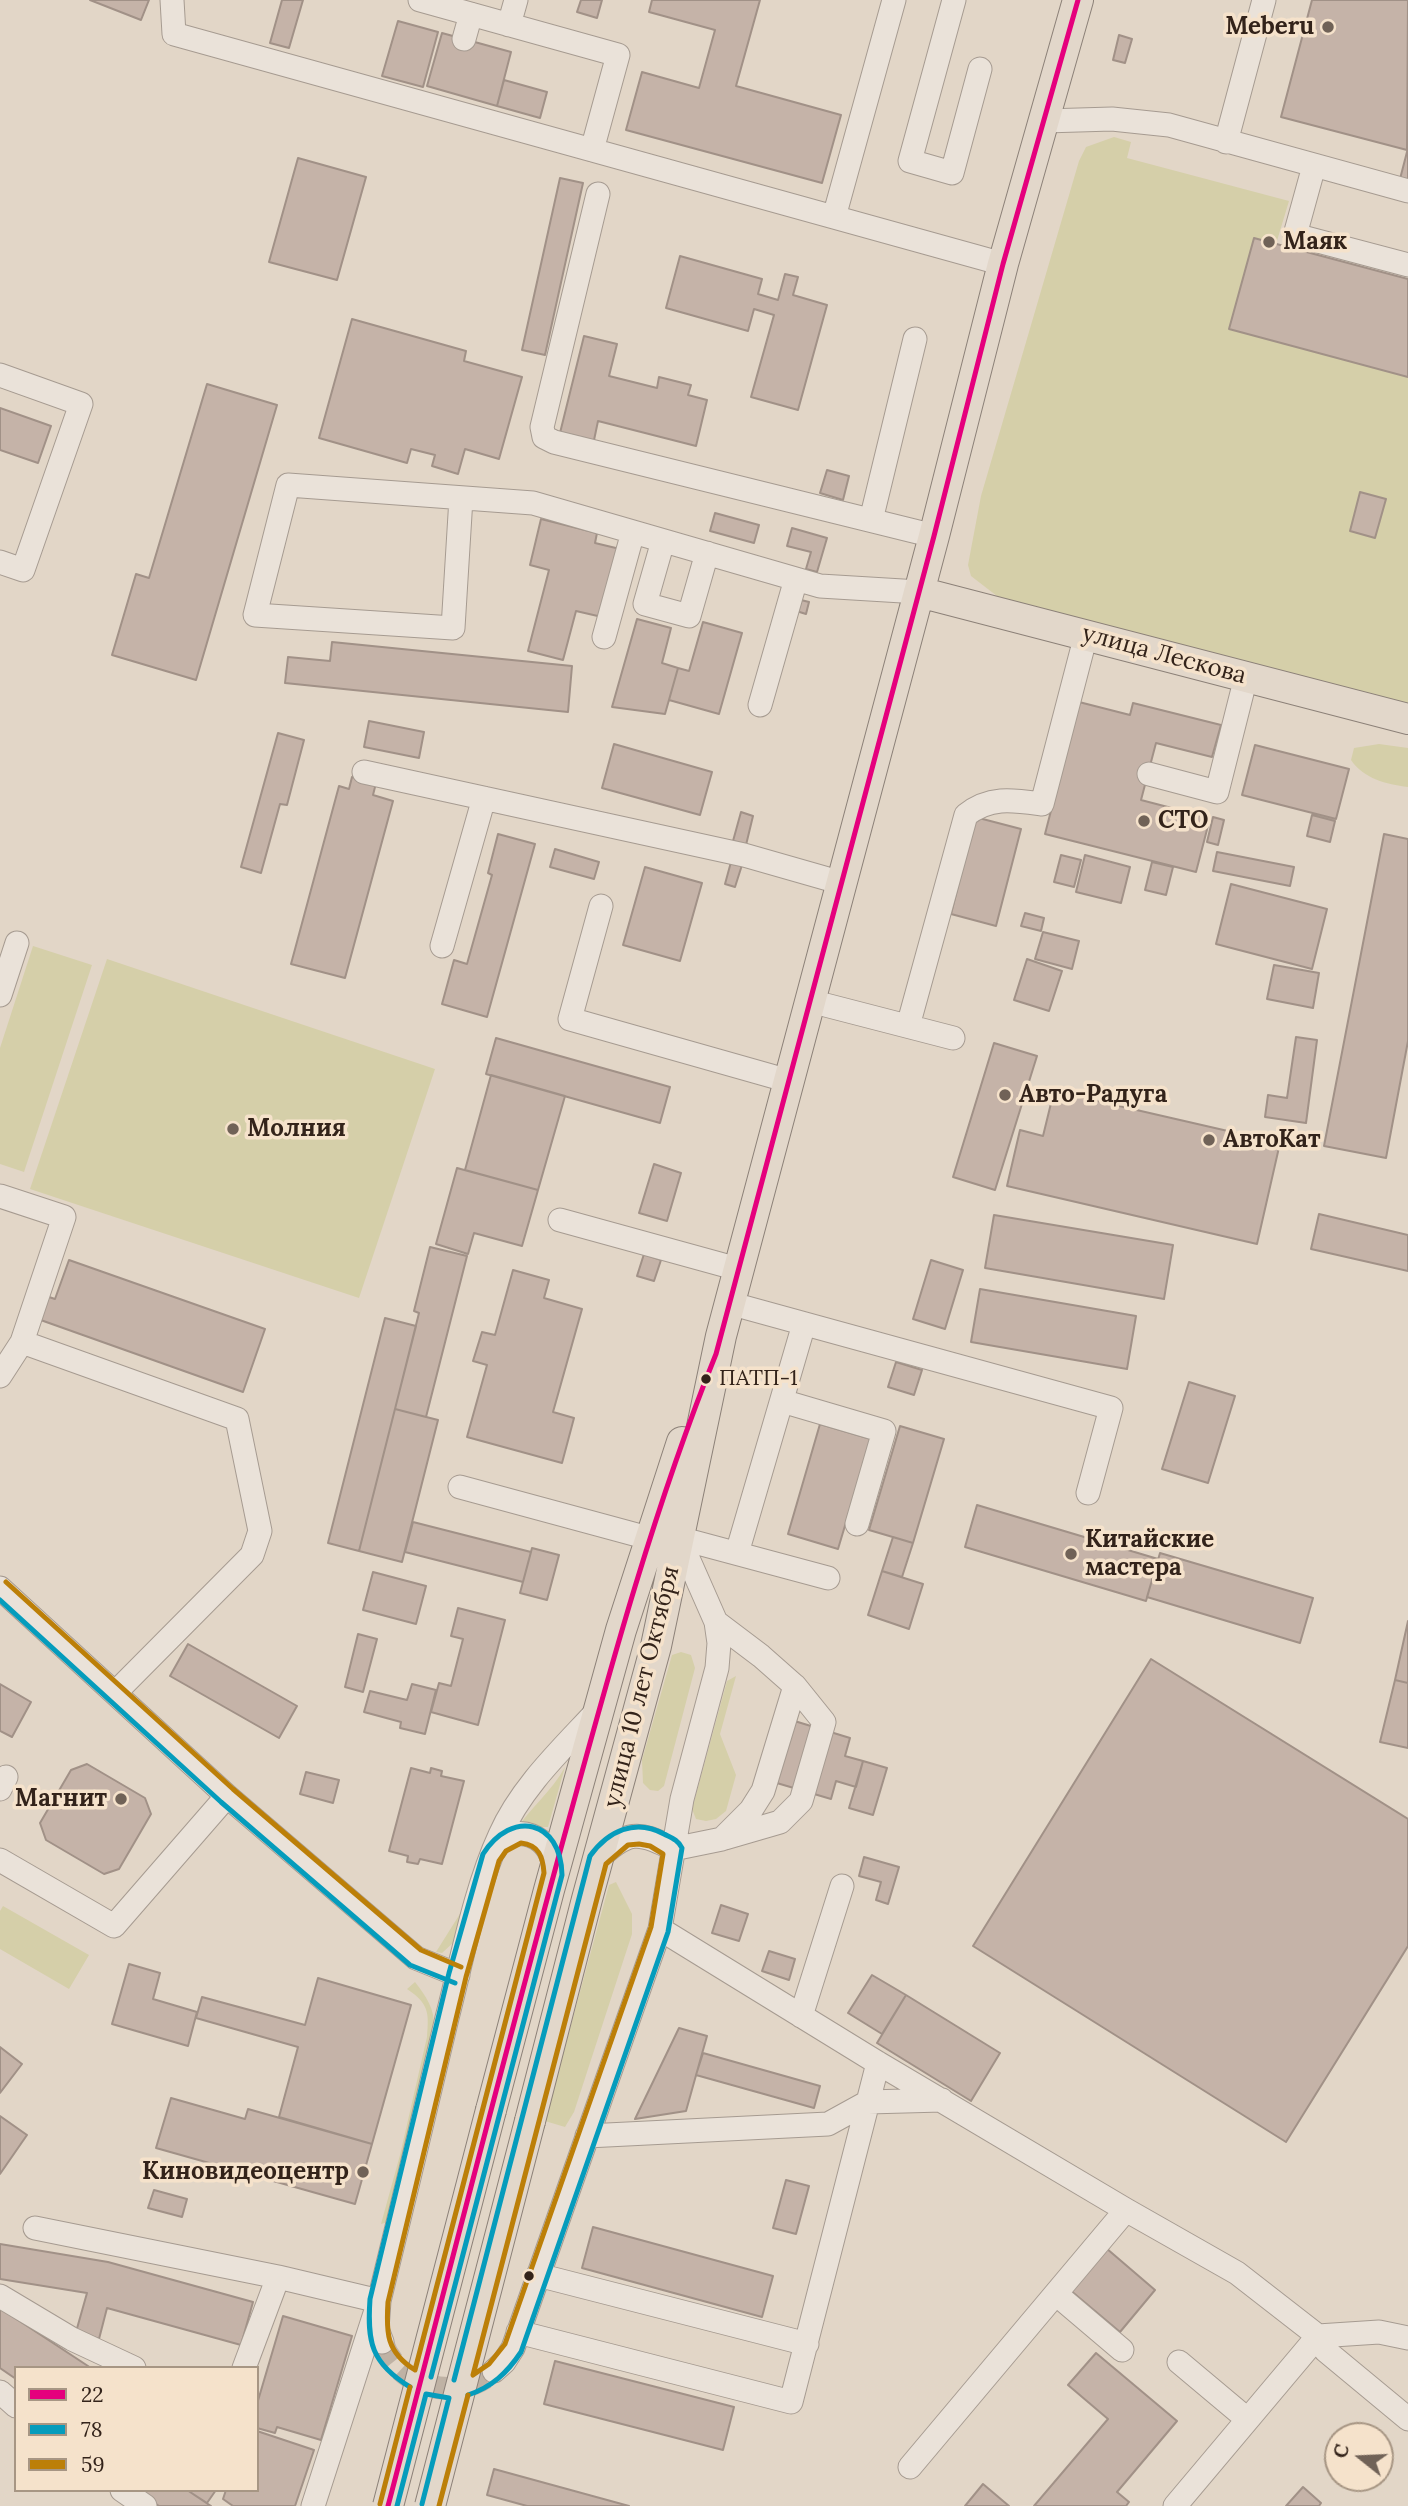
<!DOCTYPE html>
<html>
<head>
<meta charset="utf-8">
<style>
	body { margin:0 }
	#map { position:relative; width:1408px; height:2506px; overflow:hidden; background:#e2d6c7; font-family:Lora,serif }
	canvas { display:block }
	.legend { position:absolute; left:14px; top:2366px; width:245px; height:126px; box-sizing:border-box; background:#f5e2cb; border:2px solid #a79684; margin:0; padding:9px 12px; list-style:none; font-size:21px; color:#33231a }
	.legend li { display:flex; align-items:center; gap:14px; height:35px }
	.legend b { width:35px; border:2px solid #a79684 }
	.north { position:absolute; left:1324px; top:2422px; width:70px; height:70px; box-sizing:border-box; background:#f5e2cb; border:2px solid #a79684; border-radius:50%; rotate:288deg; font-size:19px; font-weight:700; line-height:28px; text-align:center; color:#33231a }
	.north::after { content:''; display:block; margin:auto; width:24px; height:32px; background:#706257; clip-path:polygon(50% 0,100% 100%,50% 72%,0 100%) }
</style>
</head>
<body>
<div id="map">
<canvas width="1408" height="2506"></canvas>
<ul class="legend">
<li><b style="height:9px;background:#e5007d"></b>22</li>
<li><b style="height:9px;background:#059cbc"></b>78</li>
<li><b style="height:9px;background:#bc7f08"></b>59</li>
</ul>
<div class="north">С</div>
</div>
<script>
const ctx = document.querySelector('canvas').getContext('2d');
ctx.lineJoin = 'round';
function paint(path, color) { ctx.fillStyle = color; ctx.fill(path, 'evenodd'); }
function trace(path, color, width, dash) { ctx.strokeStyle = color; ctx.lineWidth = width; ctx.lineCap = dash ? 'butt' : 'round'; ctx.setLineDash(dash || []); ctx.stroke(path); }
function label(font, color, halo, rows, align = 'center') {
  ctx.font = font + ' Lora,serif'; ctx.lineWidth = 7; ctx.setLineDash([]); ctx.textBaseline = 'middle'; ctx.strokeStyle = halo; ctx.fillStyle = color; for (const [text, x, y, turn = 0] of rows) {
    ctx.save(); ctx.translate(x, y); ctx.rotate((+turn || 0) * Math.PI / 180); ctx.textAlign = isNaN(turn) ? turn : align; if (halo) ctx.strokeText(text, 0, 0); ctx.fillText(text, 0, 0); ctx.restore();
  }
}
paint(new Path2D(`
	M 1114,137 L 1131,142 L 1127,158 L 1289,201 L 1276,244 L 1254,238 L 1229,329 L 1408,377 L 1408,710 L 1006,603 L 971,576 L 968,565 L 981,496 L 1079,161 L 1086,147 Z
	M 1379,744 L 1408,748 L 1408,787 C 1386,784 1364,779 1351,760 L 1354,748 Z
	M 33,946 L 92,965 L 24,1172 L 0,1164 L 0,1048 Z
	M 107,959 L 435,1069 L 359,1298 L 30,1189 Z
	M 681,1652 L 691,1655 L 695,1668 L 664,1786 L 658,1791 L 650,1790 L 643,1783 L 642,1760 L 672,1655 Z
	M 736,1676 L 720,1734 L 736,1775 L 726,1811 L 716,1819 L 706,1821 L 696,1819 L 692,1809 L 727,1681 Z
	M 565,1767 L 548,1827 L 537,1827 L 515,1831 C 530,1808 552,1791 565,1767 Z
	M 616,1882 L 632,1914 L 632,1934 L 574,2112 L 565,2127 L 545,2121 L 609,1885 Z
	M 468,1901 L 455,1941 L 442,1953 L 436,1952 Z
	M 3,1906 L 89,1955 L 69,1989 L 0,1949 L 0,1911 Z
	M 415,1982 C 426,1996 435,2009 434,2028 L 388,2222 L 381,2224 L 400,2155 L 427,2037 C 429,2012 429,2004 407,1989 Z`), '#d5cfa9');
const building = new Path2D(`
	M 90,0 L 149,0 L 141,20 Z
	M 282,0 L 303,0 L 289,48 L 270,43 Z
	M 581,0 L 602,0 L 597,18 L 577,12 Z
	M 652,0 L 760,0 L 736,86 L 841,115 L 822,183 L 626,130 L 642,72 L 699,88 L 715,30 L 649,12 Z
	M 1312,0 L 1408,0 L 1407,150 L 1281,117 Z
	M 398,21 L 438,32 L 423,87 L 382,76 Z
	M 442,33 L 511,52 L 497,106 L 427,86 Z
	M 1119,35 L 1132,39 L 1125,63 L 1113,60 Z
	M 504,80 L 547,92 L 540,118 L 497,106 Z
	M 1408,148 L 1408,181 L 1400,179 Z
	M 298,158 L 366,177 L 337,280 L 269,262 Z
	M 560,178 L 583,183 L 545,355 L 522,350 Z
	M 1254,238 L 1408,279 L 1408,377 L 1229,329 Z
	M 680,256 L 762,279 L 758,294 L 778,300 L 785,274 L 798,277 L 793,295 L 827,305 L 798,410 L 751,397 L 774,315 L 754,309 L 748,331 L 666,308 Z
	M 352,319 L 466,351 L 464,361 L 522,377 L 499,459 L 465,449 L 458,474 L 432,466 L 435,455 L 411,449 L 407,463 L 319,438 Z
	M 584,336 L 617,344 L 609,376 L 657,388 L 659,377 L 691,385 L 688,395 L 707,400 L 696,446 L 598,421 L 593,445 L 559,437 Z
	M 207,384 L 277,405 L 196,680 L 112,655 L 136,574 L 149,578 Z
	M 0,408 L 51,426 L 38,463 L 0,450 Z
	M 827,470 L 849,476 L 843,500 L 820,493 Z
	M 1360,492 L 1386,499 L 1375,538 L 1350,531 Z
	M 715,513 L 759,525 L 754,543 L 710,531 Z
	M 541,519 L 597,533 L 595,543 L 620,549 L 602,617 L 576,611 L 563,660 L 528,651 L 549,570 L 530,565 Z
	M 792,528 L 827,538 L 817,572 L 806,569 L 811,552 L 787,546 Z
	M 797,599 L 809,602 L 806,614 L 793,610 Z
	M 637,619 L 671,628 L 662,663 L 678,668 L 665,714 L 612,707 Z
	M 703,622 L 742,633 L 719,714 L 669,700 L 678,668 L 689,671 Z
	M 332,642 L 572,666 L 568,712 L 285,683 L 288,657 L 330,661 Z
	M 1079,702 L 1130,715 L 1133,703 L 1221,725 L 1212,757 L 1156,743 L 1141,800 L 1210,818 L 1196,872 L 1045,834 Z
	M 369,721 L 424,732 L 419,758 L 364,747 Z
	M 278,733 L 304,740 L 287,805 L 280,804 L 261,873 L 241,867 Z
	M 614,744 L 712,772 L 700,815 L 602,788 Z
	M 1255,745 L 1349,769 L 1336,819 L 1242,795 Z
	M 352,777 L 376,783 L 373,795 L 393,801 L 345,978 L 291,964 L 339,786 L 349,789 Z
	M 741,812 L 753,816 L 746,845 L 733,841 Z
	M 1312,815 L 1335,821 L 1330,842 L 1307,836 Z
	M 975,817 L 1021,829 L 996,926 L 951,914 Z
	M 1213,817 L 1224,820 L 1218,845 L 1207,842 Z
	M 498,834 L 535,844 L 487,1017 L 442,1004 L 454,960 L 467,964 L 492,875 L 488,873 Z
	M 1384,834 L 1408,839 L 1408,1041 L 1386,1158 L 1324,1146 Z
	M 555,849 L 599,862 L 594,879 L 550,867 Z
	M 1217,852 L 1294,867 L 1290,886 L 1213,871 Z
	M 1061,855 L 1081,860 L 1074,887 L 1054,882 Z
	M 1085,855 L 1130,867 L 1121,903 L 1076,892 Z
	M 731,862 L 742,865 L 735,887 L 725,884 Z
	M 1152,862 L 1173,867 L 1166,895 L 1145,890 Z
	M 645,867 L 702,883 L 680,961 L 623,945 Z
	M 1231,884 L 1327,909 L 1312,969 L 1216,944 Z
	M 1025,913 L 1044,918 L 1041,931 L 1021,926 Z
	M 1043,932 L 1079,941 L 1072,969 L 1035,959 Z
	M 1027,959 L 1062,971 L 1049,1011 L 1014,1000 Z
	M 1274,965 L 1319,973 L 1313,1008 L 1267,999 Z
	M 1296,1037 L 1317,1040 L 1306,1123 L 1265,1117 L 1268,1095 L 1287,1098 Z
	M 496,1038 L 670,1087 L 660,1123 L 486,1074 Z
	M 994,1043 L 1037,1056 L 995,1190 L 953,1177 Z
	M 491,1075 L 565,1096 L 538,1190 L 465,1170 Z
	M 1054,1091 L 1280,1143 L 1257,1244 L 1007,1186 L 1020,1130 L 1043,1136 Z
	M 654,1164 L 681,1173 L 667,1221 L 639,1213 Z
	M 457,1168 L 538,1190 L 522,1246 L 474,1233 L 468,1254 L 436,1244 Z
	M 1319,1214 L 1408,1235 L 1408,1271 L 1311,1249 Z
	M 994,1215 L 1173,1245 L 1164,1299 L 985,1268 Z
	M 430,1247 L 467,1256 L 426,1417 L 395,1409 L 419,1313 L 414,1311 Z
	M 644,1254 L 661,1260 L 654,1281 L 637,1276 Z
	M 69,1260 L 265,1329 L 243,1392 L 35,1318 L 43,1295 L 55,1299 Z
	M 931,1260 L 963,1270 L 945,1329 L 913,1319 Z
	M 513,1270 L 549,1280 L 544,1298 L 582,1309 L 553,1412 L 574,1418 L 562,1463 L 467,1437 L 487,1365 L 473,1361 L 482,1332 L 495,1335 Z
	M 980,1289 L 1136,1316 L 1127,1369 L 971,1342 Z
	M 385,1318 L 416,1326 L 359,1551 L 328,1543 Z
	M 896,1362 L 922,1370 L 914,1395 L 888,1387 Z
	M 1189,1382 L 1235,1396 L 1208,1483 L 1162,1469 Z
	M 395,1409 L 438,1420 L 402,1562 L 359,1551 Z
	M 820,1424 L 871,1439 L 838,1549 L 788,1534 Z
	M 900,1426 L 944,1439 L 913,1543 L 869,1530 Z
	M 977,1505 L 1158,1559 L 1146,1601 L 965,1547 Z
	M 413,1522 L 531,1552 L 523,1582 L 405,1552 Z
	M 893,1537 L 913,1543 L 902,1577 L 882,1571 Z
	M 532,1548 L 559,1555 L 547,1600 L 520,1593 Z
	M 1160,1553 L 1313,1598 L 1300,1643 L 1147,1597 Z
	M 882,1571 L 923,1584 L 909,1629 L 868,1615 Z
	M 373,1572 L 426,1586 L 416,1624 L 363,1610 Z
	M 458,1608 L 505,1620 L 478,1725 L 431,1712 L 439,1683 L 451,1686 L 463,1639 L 451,1636 Z
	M 1408,1621 L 1408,1683 L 1395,1680 Z
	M 358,1634 L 377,1639 L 363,1692 L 345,1687 Z
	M 188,1644 L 297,1706 L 279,1738 L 170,1676 Z
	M 1151,1659 L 1408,1819 L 1408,1946 L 1286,2142 L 973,1946 Z
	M 1395,1680 L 1408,1683 L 1408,1748 L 1380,1742 Z
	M 0,1684 L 31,1702 L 12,1737 L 0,1731 Z
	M 412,1684 L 436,1690 L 425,1734 L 400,1728 L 401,1722 L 364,1712 L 370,1691 L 407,1700 Z
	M 788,1719 L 850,1738 L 845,1756 L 863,1761 L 856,1787 L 836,1781 L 831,1799 L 770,1781 Z
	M 863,1761 L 887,1768 L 873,1815 L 849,1808 Z
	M 87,1764 L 145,1798 L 151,1814 L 119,1869 L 104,1874 L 46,1840 L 40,1823 L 71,1770 Z
	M 411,1768 L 430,1773 L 431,1768 L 442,1771 L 441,1776 L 464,1781 L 442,1864 L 420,1859 L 418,1864 L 407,1862 L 408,1856 L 389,1851 Z
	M 306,1772 L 339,1780 L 333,1803 L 300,1794 Z
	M 864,1857 L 899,1867 L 888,1904 L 876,1900 L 881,1882 L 859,1876 Z
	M 721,1905 L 748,1914 L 739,1941 L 712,1933 Z
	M 769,1951 L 795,1959 L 789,1980 L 762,1971 Z
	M 129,1964 L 160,1973 L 153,1999 L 197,2012 L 188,2046 L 112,2024 Z
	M 872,1975 L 906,1995 L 882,2034 L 848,2013 Z
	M 318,1978 L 411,2005 L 372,2144 L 279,2117 L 298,2047 L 196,2018 L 202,1997 L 305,2025 Z
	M 906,1995 L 1000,2053 L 971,2101 L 877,2043 Z
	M 679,2028 L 707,2036 L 686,2111 L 635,2119 Z
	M 0,2047 L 22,2064 L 0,2093 Z
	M 703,2053 L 820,2086 L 814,2108 L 696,2075 Z
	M 171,2098 L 245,2119 L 248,2109 L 372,2144 L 355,2204 L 156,2148 Z
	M 0,2116 L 27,2135 L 0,2174 Z
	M 786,2180 L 809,2186 L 796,2234 L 773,2228 Z
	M 154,2190 L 187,2199 L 182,2217 L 148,2208 Z
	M 593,2227 L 773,2276 L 762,2317 L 582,2268 Z
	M 0,2244 L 108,2262 L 253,2302 L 241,2345 L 107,2308 L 99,2339 L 76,2332 L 87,2293 L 0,2279 Z
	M 1106,2248 L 1155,2290 L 1120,2332 L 1070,2290 Z
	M 0,2308 L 91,2368 L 16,2368 L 16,2379 L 0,2368 Z
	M 283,2316 L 352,2336 L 321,2440 L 277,2427 L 275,2433 L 257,2428 L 257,2404 Z
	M 1096,2353 L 1177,2421 L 1117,2492 L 1129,2502 L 1126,2506 L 1034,2506 L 1108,2419 L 1068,2385 Z
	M 555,2361 L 734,2407 L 723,2450 L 544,2404 Z
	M 257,2431 L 314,2450 L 295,2506 L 233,2506 L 223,2499 L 226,2490 L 257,2490 Z
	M 494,2469 L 629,2506 L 527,2506 L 487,2495 Z
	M 983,2484 L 1009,2506 L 965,2506 Z
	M 1303,2487 L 1321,2503 L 1319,2506 L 1286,2506 Z
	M 135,2490 L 187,2490 L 211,2506 L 159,2506 Z
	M 187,2490 L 216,2490 L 207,2503 Z`);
paint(building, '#c5b3a8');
trace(building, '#a19187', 2);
trace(new Path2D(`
	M 382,2342 C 398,2388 457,2404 494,2371`), '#bfb2a4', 23, [23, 11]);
const minor = new Path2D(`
	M 172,0 L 174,34 L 1003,264
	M 420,0 L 618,55 L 592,150
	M 954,0 L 910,161 L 952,173 L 980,69
	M 509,25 L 516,0
	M 464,39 L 471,14
	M 1045,121 L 1112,119 L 1169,125 L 1408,191
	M 1226,142 L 1264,0
	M 1314,166 L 1295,235 L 1408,265
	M 598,194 L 542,427 L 544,437 L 554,442 L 934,536
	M 834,217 L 894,0
	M 0,375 L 81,404 L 23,570 L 0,562
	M 461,498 L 453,628 L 255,615 L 288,485 L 533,503 L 820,586 L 919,592
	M 871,520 L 915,339
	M 663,541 L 645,604 L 689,616 L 707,553
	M 604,637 L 633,532
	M 760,705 L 796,579
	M 364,772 L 744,855 L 842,883
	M 1149,774 L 1217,792 L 1246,677
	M 601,906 L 570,1019 L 789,1081
	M 442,946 L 484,798
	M 0,995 L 17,943
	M 810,1001 L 953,1038
	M 908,1026 L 966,815 C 990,796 1013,800 1042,804 L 1086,635
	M 0,1196 L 64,1217 L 22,1342
	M 560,1220 L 738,1269
	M 729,1303 L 1111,1408 L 1088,1493
	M 0,1376 L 22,1342 L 237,1419 L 260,1531 L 252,1555 L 115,1693
	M 782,1401 L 884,1431 L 857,1524
	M 460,1487 L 652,1539
	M 679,1538 L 828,1578
	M 737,1553 L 804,1324
	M 0,1588 L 227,1796 L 416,1958 L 458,1975
	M 0,1789 L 6,1777
	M 725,1838 L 780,1822 L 801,1801 L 824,1722 L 795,1686
	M 494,1851 C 511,1818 557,1836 553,1873
	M 598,1859 C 627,1831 638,1830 673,1849 L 722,1839 L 751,1810 L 763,1791 L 795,1686 L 761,1656 L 716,1622
	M 0,1860 L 114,1926 L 227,1796
	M 660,1929 L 878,2063 L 1126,2210 L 1237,2273 L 1318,2336 L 1326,2351 L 1408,2419
	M 801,2016 L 842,1886
	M 587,2136 L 828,2124 L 868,2102 L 942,2100
	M 35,2228 L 278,2277 L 379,2301 L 313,2506
	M 538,2275 L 807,2344
	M 1056,2294 L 1122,2350
	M 0,2296 L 72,2339 L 134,2368
	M 518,2332 L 791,2402 L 878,2063
	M 382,2342 L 377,2329 L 379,2301 C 402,2207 425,2112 447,2018 C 462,1960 475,1889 500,1835 C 521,1787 563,1748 598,1710
	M 1179,2362 L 1247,2419
	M 244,2368 L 278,2277
	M 494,2371 L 504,2362 L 513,2348 L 660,1929 L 682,1799 L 717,1668 L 719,1643 L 716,1622 L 679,1538
	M 0,2392 L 16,2406
	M 910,2467 L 1126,2210
	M 122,2490 L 145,2506
	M 1175,2506 L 1318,2336 L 1379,2332 L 1408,2338`);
const major = new Path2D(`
	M 919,592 L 1408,719
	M 491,2110 L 549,1890 L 621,1630 L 682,1442
	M 530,2121 L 587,1899 L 656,1646 L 721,1336 L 934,536 L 1003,264 L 1078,0`);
trace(minor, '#a69b91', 25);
trace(major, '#8c8178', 32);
trace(minor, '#eae2d9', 23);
trace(major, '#e2d7ca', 30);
const majorBridge = new Path2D(`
	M 388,2506 L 491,2110
	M 430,2506 L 530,2121`);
trace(majorBridge, '#8c8178', 32, []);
trace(majorBridge, '#e2d7ca', 30);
trace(new Path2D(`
	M 388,2506 C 448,2277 506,2047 569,1819 C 612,1662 655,1505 716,1354 L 934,536 L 1003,264 L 1078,0`), '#e5007d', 5);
trace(new Path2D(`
	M 0,1600 L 221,1802 L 410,1965 L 455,1983
	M 454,2380 L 590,1856 C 608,1831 635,1818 664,1834 C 672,1838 678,1840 682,1848 L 668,1932 L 521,2352 C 507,2373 492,2387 468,2395
	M 410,2387 C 371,2363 367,2342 370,2299 L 449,1973 L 483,1854 C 512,1809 561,1820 562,1875 L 431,2377
	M 397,2506 L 426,2394 L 449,2398 L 422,2504`), '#059cbc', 5);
trace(new Path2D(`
	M 6,1582 L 233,1789 L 421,1950 L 461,1967
	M 521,1843 C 539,1845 543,1857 544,1873 L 415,2370 C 386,2352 386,2332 388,2302 L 466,1977 L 499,1861 L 506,1851 Z
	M 639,1844 L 650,1846 L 663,1854 L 651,1927 L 505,2344 L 489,2364 L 473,2375 L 606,1864 L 628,1845 Z
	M 380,2504 L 410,2387
	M 439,2506 L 468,2395`), '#bc7f08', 5);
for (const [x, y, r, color] of [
	[1328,27,7,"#706257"],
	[1269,242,7,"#706257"],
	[1144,821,7,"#706257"],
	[1005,1095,7,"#706257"],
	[233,1129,7,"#706257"],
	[1209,1140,7,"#706257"],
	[706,1379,6,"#33231a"],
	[1071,1554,7,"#706257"],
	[121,1799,7,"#706257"],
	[363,2172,7,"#706257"],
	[529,2276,6,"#33231a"]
]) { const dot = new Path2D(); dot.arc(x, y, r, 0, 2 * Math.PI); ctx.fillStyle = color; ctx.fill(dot); trace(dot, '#f5e2cb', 2.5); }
label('22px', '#33231a', '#f5e2cb', [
	["ПАТП-1",719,1379]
], 'left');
label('bold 24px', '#33231a', '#f5e2cb', [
	["Meberu",1314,27,"right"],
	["Маяк",1283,242],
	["СТО",1158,821],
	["Авто-Радуга",1019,1095],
	["Молния",247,1129],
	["АвтоКат",1223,1140],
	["Китайские",1085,1540],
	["мастера",1085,1568],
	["Магнит",107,1799,"right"],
	["Киновидеоцентр",349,2172,"right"]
], 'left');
label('24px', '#33231a', '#f5e2cb', [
	["улица Лескова",1164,655,15],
	["улица 10 лет Октября",642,1687,-76]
]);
</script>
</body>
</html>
